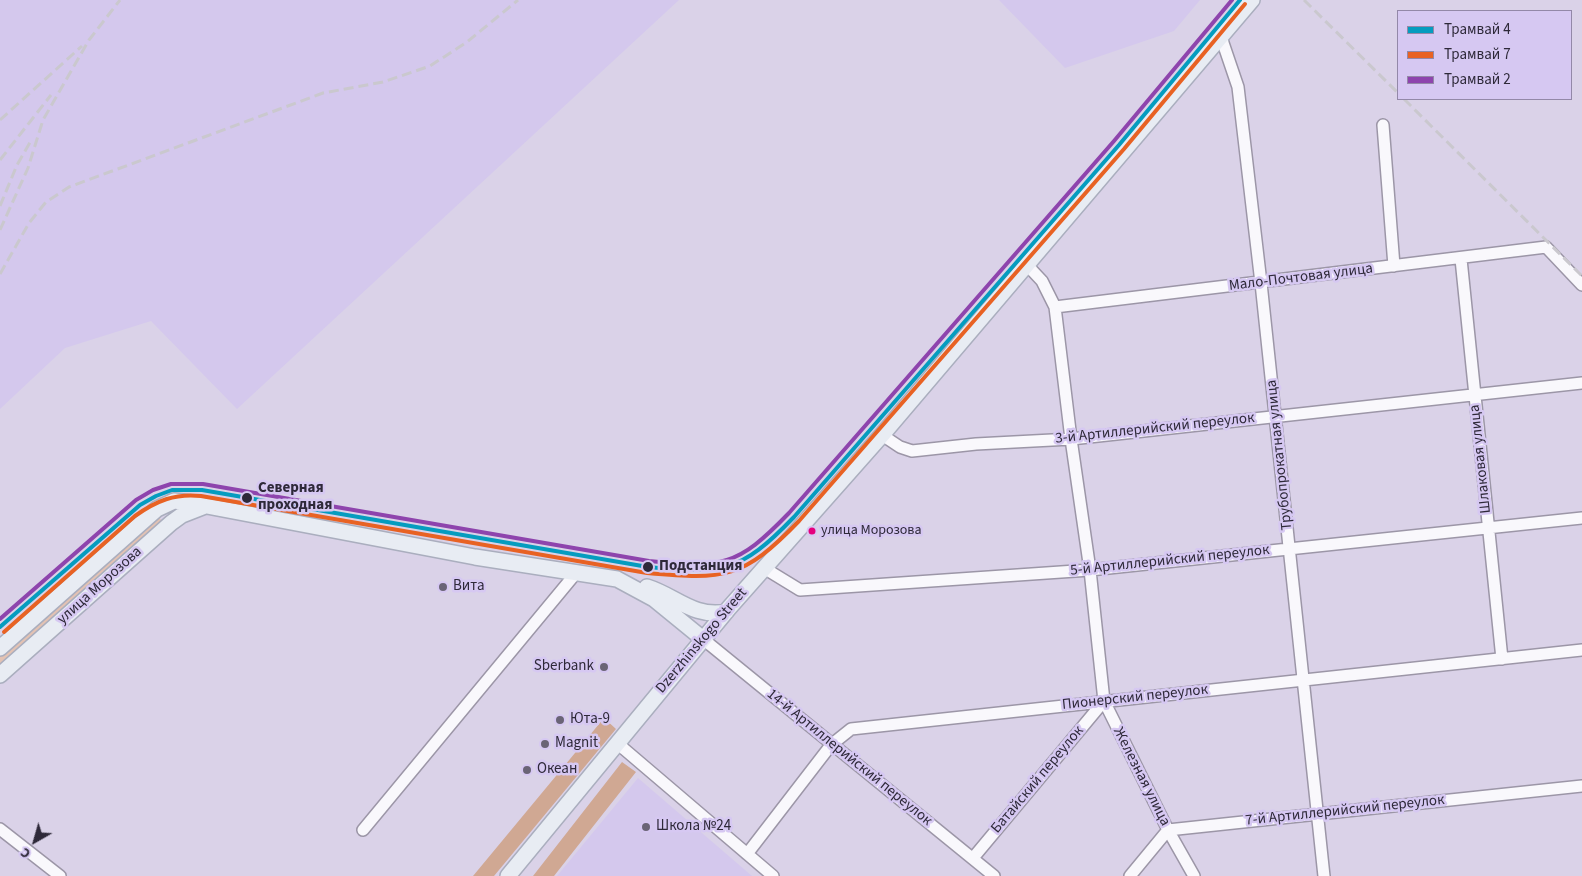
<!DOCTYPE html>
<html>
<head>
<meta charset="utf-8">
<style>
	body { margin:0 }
	#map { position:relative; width:1582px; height:876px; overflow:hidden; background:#dad2e8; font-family:"Source Sans 3",sans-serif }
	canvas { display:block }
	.legend { position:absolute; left:1397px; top:10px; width:175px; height:90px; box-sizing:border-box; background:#d6c8f2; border:1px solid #9388a8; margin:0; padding:6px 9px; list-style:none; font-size:15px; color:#2e2939 }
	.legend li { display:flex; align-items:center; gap:10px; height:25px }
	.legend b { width:25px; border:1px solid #9388a8 }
	.north { position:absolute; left:10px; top:816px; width:50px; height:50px; -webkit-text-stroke:4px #d6c8f2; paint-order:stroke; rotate:218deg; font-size:14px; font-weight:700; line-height:20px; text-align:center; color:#2e2939 }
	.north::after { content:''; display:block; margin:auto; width:18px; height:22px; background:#2e2939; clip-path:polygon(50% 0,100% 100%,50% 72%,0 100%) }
</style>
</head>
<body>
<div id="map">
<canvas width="1582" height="876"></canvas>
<ul class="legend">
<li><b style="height:6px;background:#059cbf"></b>Трамвай 4</li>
<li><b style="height:6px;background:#e86223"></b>Трамвай 7</li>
<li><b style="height:6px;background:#8e44ad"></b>Трамвай 2</li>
</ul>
<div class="north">С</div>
</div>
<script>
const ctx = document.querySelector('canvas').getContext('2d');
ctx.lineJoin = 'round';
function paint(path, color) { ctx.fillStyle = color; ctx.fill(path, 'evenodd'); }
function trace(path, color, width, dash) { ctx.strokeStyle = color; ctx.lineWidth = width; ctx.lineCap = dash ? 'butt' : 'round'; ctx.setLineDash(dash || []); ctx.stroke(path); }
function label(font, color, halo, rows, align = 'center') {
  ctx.font = font + ' "Source Sans 3",sans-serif'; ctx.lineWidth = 5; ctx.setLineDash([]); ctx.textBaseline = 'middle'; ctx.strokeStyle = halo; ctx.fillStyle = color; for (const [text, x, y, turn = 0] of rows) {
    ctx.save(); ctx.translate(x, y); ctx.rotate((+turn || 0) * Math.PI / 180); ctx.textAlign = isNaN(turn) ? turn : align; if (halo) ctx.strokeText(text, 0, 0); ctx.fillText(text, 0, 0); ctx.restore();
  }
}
paint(new Path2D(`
	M 0,0 L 679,0 L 237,409 L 151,321 L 65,348 L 0,409 Z
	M 999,0 L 1200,0 L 1174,31 L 1065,68 Z
	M 638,778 L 752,876 L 557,876 Z`), '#d4c8ed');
paint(new Path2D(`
	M 158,516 L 161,520 L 159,524 L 0,664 L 0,652 Z`), '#e3c2b3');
paint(new Path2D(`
	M 604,718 L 616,729 L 494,876 L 473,876 Z
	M 622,762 L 636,772 L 554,876 L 533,876 Z`), '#d0a893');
const minor = new Path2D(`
	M 1221,37 L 1238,87 L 1261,283 L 1324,876
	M 1383,125 L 1394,266
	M 1461,259 L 1502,659
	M 1027,265 L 1042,281 L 1055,307 L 1071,439 L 1090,570 L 1104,701 L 1168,830 L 1194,876
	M 1055,307 L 1546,247 L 1582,285
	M 882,435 L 900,447 L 912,451 L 976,444 L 1071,439 L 1582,383
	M 764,568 L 800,590 L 1090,570 L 1582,518
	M 703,639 L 994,876
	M 617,743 L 773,876
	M 0,829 L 60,876
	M 363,830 L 576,573
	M 747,854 L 831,745 L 851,729 L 1582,650
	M 973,858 L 1104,701
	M 1130,876 L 1168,830 L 1582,786`);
const major = new Path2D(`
	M 647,587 C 676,596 693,618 726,612
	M 0,648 L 157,509 L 174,501 L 191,503 L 475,557 L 617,579 L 654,599 L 703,639
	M 0,675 L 171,523 L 182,515 L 205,506
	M 508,876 L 729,608 L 882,435 L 1252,0`);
trace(minor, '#9c96a7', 14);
trace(major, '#aaaebe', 18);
trace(minor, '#f9f8fc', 11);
trace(major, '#e8ecf3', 15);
trace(new Path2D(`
	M 1304,0 L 1398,93
	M 1404,99 L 1582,276
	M 0,120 L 82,46
	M 0,160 L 51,95
	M 0,206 L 17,165 L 32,139
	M 0,230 L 28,168 L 43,120 L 89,40 L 120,0
	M 0,274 L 29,223 L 46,202 L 69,187 L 323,93 L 383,82 L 430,66 L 467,42 L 518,0`), '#cac8ce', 3, [10, 5]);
trace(new Path2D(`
	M 0,627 L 140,505 L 156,496 L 172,490 L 202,490 L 648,567 C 724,573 739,574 794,517 L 1119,145 L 1240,0`), '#059cbf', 4);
trace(new Path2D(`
	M 4,632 L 135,516 C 156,501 175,493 201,496 L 647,573 C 725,580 743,579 799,521 L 1124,149 L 1245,4`), '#e86223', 4);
trace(new Path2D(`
	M 0,619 L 136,500 L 153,490 L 171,484 L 203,484 L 649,561 C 723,567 736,568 789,513 L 1114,141 L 1232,0`), '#8e44ad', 4);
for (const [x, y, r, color] of [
	[247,498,6,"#2e2939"],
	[812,531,4.5,"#e5007d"],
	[648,567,6,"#2e2939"],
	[443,587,5,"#6a6476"],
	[604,667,5,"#6a6476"],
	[560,720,5,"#6a6476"],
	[545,744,5,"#6a6476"],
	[527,770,5,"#6a6476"],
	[646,827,5,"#6a6476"]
]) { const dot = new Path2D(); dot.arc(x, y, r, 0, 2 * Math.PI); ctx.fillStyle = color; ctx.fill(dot); trace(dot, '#d6c8f2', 2); }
label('14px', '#2e2939', '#d6c8f2', [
	["улица Морозова",821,531]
], 'left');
label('15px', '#2e2939', '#d6c8f2', [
	["Мало-Почтовая улица",1301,278,-7],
	["3-й Артиллерийский переулок",1155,429,-6],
	["Трубопрокатная улица",1280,455,-96],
	["Шлаковая улица",1481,459,-96],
	["5-й Артиллерийский переулок",1170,561,-6],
	["улица Морозова",100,586,-42],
	["Dzerzhinskogo Street",702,641,-50],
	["Пионерский переулок",1135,698,-6],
	["14-й Артиллерийский переулок",849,758,39],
	["Железная улица",1141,777,63],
	["Батайский переулок",1038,780,-50],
	["7-й Артиллерийский переулок",1345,811,-6]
]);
label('bold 15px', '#2e2939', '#d6c8f2', [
	["Северная",258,489],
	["проходная",258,506],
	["Подстанция",659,567]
], 'left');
label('15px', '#2e2939', '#d6c8f2', [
	["Вита",453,587],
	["Sberbank",594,667,"right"],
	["Юта-9",570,720],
	["Magnit",555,744],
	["Океан",537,770],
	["Школа №24",656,827]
], 'left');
</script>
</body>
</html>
